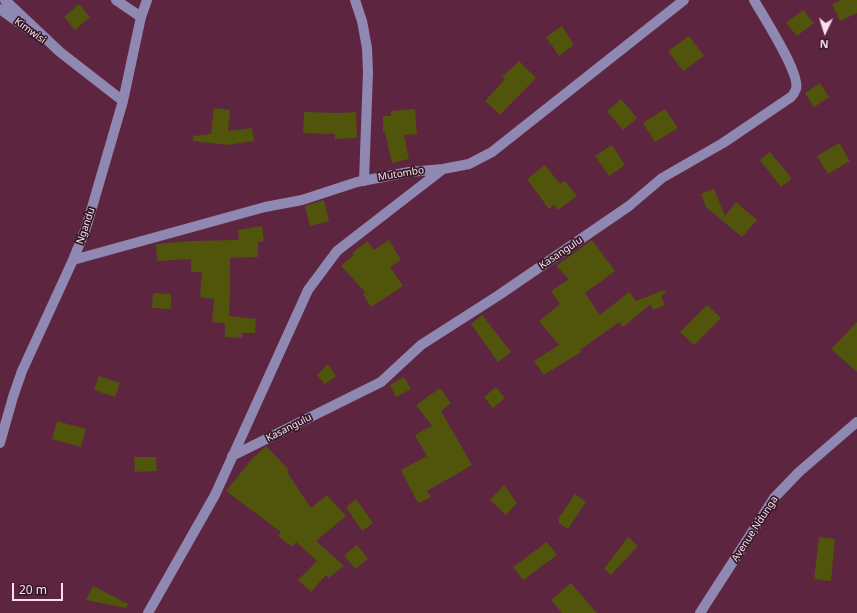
<!DOCTYPE html>
<html>
<head>
<meta charset="utf-8">
<style>
	body { margin:0 }
	#map { position:relative; width:857px; height:613px; overflow:hidden; background:#5e2541; font-family:"Noto Sans",sans-serif }
	canvas { display:block }
	.north { position:absolute; left:805px; top:12px; width:40px; height:40px; -webkit-text-stroke:3px #331925; paint-order:stroke; rotate:184deg; font-size:11px; font-weight:700; line-height:16px; text-align:center; color:#fddfeb }
	.north::after { content:''; display:block; margin:auto; width:14px; height:18px; background:#fddfeb; clip-path:polygon(50% 0,100% 100%,50% 72%,0 100%) }
	.scale { position:absolute; left:12px; top:583px; width:51px; height:18px; box-sizing:border-box; border:2px solid #fddfeb; border-top:0; padding-left:5px; font-size:12px; line-height:14px; white-space:nowrap; color:#fddfeb; -webkit-text-stroke:3px #331925; paint-order:stroke }
</style>
</head>
<body>
<div id="map">
<canvas width="857" height="613"></canvas>
<div class="north">N</div>
<div class="scale">20 m</div>
</div>
<script>
const ctx = document.querySelector('canvas').getContext('2d');
ctx.lineJoin = 'round';
function paint(path, color) { ctx.fillStyle = color; ctx.fill(path, 'evenodd'); }
function trace(path, color, width, dash) { ctx.strokeStyle = color; ctx.lineWidth = width; ctx.lineCap = dash ? 'butt' : 'round'; ctx.setLineDash(dash || []); ctx.stroke(path); }
function label(font, color, halo, rows, align = 'center') {
  ctx.font = font + ' "Noto Sans",sans-serif'; ctx.lineWidth = 3.5; ctx.setLineDash([]); ctx.textBaseline = 'middle'; ctx.strokeStyle = halo; ctx.fillStyle = color; for (const [text, x, y, turn = 0] of rows) {
    ctx.save(); ctx.translate(x, y); ctx.rotate((+turn || 0) * Math.PI / 180); ctx.textAlign = isNaN(turn) ? turn : align; if (halo) ctx.strokeText(text, 0, 0); ctx.fillText(text, 0, 0); ctx.restore();
  }
}
paint(new Path2D(`
	M 841,0 L 857,0 L 857,13 L 840,21 L 832,4 Z
	M 79,4 L 90,17 L 75,30 L 64,17 Z
	M 803,10 L 814,23 L 797,36 L 786,23 Z
	M 562,26 L 574,45 L 559,56 L 546,37 Z
	M 689,36 L 704,56 L 683,71 L 668,51 Z
	M 519,61 L 536,78 L 500,115 L 485,101 L 505,79 L 502,77 Z
	M 820,83 L 829,97 L 814,107 L 805,93 Z
	M 621,99 L 637,118 L 623,130 L 607,111 Z
	M 214,108 L 230,110 L 228,131 L 252,128 L 254,141 L 228,145 L 193,141 L 193,136 L 211,134 Z
	M 415,109 L 417,134 L 404,135 L 409,159 L 392,163 L 385,132 L 383,132 L 383,116 L 391,116 L 391,111 Z
	M 665,109 L 678,128 L 655,142 L 643,123 Z
	M 304,112 L 337,113 L 356,112 L 357,138 L 335,139 L 335,134 L 303,133 Z
	M 839,143 L 850,161 L 828,174 L 817,156 Z
	M 612,145 L 625,165 L 609,176 L 595,156 Z
	M 770,152 L 792,179 L 781,187 L 760,160 Z
	M 545,165 L 560,184 L 565,181 L 577,196 L 558,210 L 554,205 L 549,209 L 527,179 Z
	M 714,189 L 725,216 L 736,202 L 757,220 L 742,237 L 706,207 L 701,194 Z
	M 324,200 L 329,221 L 310,226 L 305,206 Z
	M 262,226 L 264,241 L 258,242 L 258,257 L 230,258 L 230,292 L 229,316 L 256,319 L 255,333 L 242,333 L 242,338 L 225,337 L 225,323 L 212,322 L 214,299 L 200,297 L 202,272 L 191,272 L 191,259 L 157,261 L 156,244 L 191,241 L 239,240 L 238,230 Z
	M 389,240 L 401,260 L 390,267 L 403,286 L 371,307 L 363,294 L 365,292 L 341,266 L 354,255 L 352,253 L 367,241 L 374,250 Z
	M 592,240 L 615,271 L 585,293 L 600,315 L 629,292 L 636,301 L 664,290 L 666,292 L 661,296 L 665,305 L 653,310 L 651,304 L 623,327 L 619,322 L 580,350 L 581,352 L 544,375 L 534,361 L 559,345 L 539,321 L 560,304 L 551,291 L 569,279 L 556,266 Z
	M 153,293 L 171,294 L 171,309 L 152,308 Z
	M 707,305 L 721,318 L 694,345 L 680,332 Z
	M 482,315 L 511,352 L 498,362 L 471,324 Z
	M 857,322 L 857,372 L 831,349 Z
	M 328,364 L 336,376 L 325,384 L 317,375 Z
	M 99,376 L 120,383 L 115,397 L 94,390 Z
	M 404,377 L 411,389 L 396,397 L 390,385 Z
	M 496,387 L 505,398 L 493,408 L 484,397 Z
	M 440,388 L 451,403 L 441,411 L 472,465 L 427,491 L 431,497 L 418,503 L 401,470 L 427,456 L 415,435 L 432,426 L 416,405 Z
	M 57,421 L 86,429 L 81,447 L 52,439 Z
	M 266,446 L 289,470 L 287,472 L 311,508 L 327,495 L 346,516 L 316,541 L 344,566 L 328,578 L 326,575 L 311,592 L 298,580 L 317,561 L 296,542 L 292,547 L 278,536 L 281,532 L 226,491 L 252,459 Z
	M 134,457 L 156,457 L 157,471 L 135,472 Z
	M 504,485 L 517,503 L 506,515 L 490,500 Z
	M 575,494 L 586,502 L 568,529 L 559,523 L 559,518 Z
	M 356,499 L 373,523 L 362,531 L 346,507 Z
	M 628,537 L 638,546 L 611,575 L 604,569 Z
	M 819,537 L 835,539 L 831,581 L 814,579 Z
	M 547,542 L 557,555 L 523,580 L 513,567 Z
	M 357,545 L 368,559 L 355,569 L 344,555 Z
	M 571,583 L 597,613 L 562,613 L 551,600 Z
	M 93,586 L 128,604 L 126,608 L 86,600 Z`), '#51540b');
trace(new Path2D(`
	M 5,0 L 60,52 L 123,101
	M 116,0 L 141,17
	M 355,0 L 362,21 L 367,48 L 368,72 L 364,181
	M 0,9 L 29,30
	M 73,260 L 265,207 L 302,200 L 357,182 L 409,172 L 443,169 L 469,164 L 492,152 L 684,0
	M 0,443 L 13,397 L 22,371 L 73,260 L 86,228 L 123,101 L 141,17 L 147,0
	M 232,456 L 381,382 L 421,345 L 499,295 L 629,206 L 662,178 L 723,143 L 791,97 C 793,95 795,92 796,89 C 801,74 763,16 754,0
	M 148,613 L 215,495 L 308,290 L 337,251 L 443,169
	M 700,613 L 774,498 L 799,472 L 857,422`), '#8f88b2', 10);
label('10px', '#fddfeb', '#331925', [
	["Kimwisi",30,31,36],
	["Mutombo",401,174,-9],
	["Ngandu",86,226,-71],
	["Kasangulu",561,253,-34],
	["Kasangulu",289,428,-27],
	["Avenue Ndunga",755,529,-57]
]);
</script>
</body>
</html>
